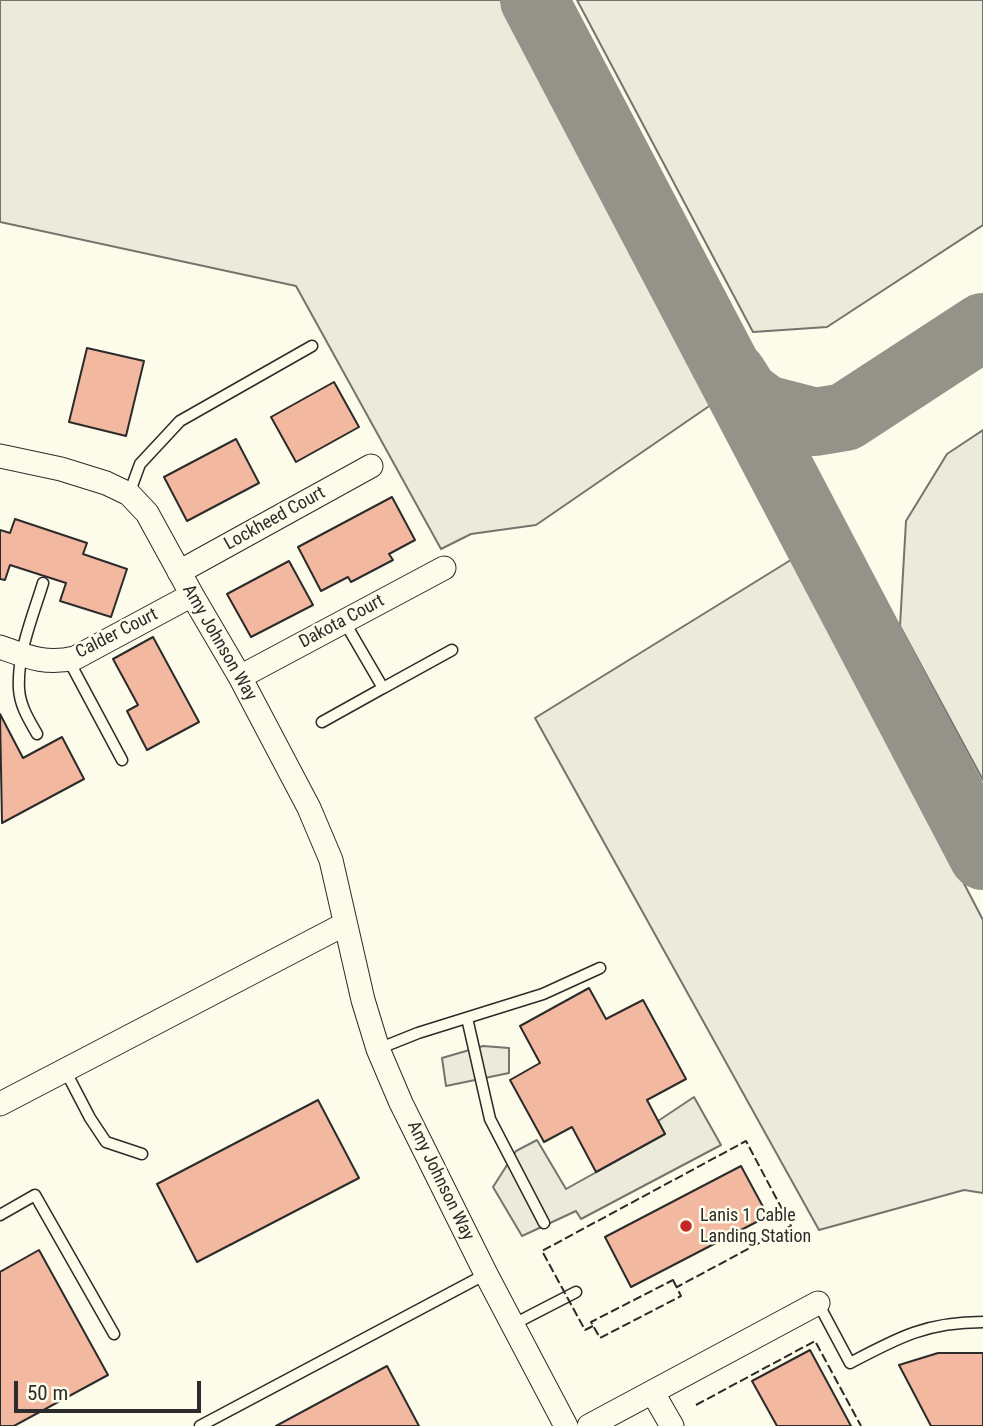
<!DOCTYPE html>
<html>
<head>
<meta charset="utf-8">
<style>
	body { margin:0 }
	#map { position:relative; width:983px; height:1426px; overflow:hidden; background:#fdfbea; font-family:"Roboto Condensed",sans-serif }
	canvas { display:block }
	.scale { position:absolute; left:14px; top:1381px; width:187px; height:32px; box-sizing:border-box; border:4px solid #2b2b2b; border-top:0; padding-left:9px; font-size:21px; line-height:24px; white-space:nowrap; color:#2b2b2b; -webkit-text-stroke:5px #fdfbea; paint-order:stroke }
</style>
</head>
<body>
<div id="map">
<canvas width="983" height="1426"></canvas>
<div class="scale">50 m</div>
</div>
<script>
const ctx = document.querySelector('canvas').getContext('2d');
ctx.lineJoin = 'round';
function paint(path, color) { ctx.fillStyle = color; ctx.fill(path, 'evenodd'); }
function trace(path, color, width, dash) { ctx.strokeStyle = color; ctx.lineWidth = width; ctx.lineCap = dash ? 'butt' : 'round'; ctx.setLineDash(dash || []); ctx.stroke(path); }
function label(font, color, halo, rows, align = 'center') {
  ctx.font = font + ' "Roboto Condensed",sans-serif'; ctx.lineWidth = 5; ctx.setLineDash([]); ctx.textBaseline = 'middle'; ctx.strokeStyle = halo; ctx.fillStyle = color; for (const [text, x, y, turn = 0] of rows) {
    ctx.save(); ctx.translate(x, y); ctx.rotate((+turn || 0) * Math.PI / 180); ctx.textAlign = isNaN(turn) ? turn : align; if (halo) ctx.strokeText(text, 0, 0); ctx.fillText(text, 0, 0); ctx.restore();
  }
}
const green = new Path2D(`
	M 0,0 L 503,0 L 718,400 L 536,525 L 471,534 L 441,549 L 296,286 L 0,222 Z
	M 577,0 L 983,0 L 983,225 L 827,327 L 753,332 Z
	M 983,430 L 983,780 L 900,626 L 906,521 L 947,454 Z
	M 794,558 L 983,920 L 983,1193 L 964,1190 L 819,1230 L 535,718 Z`);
paint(green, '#ecebdb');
trace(green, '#74746e', 2);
const parking = new Path2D(`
	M 483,1046 L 509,1048 L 509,1073 L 446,1086 L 442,1058 Z
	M 694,1097 L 721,1145 L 581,1219 L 576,1211 L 522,1236 L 493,1187 L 516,1151 L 537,1140 L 566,1189 L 665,1134 L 658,1121 Z`);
paint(parking, '#eceadb');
trace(parking, '#74746e', 2);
trace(new Path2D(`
	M 534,0 L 983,856
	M 733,375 L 745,394 L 765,409 L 815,422 L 845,417 L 983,327`), '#94938a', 68);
const building = new Path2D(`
	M 87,348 L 144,361 L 126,436 L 69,422 Z
	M 334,382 L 359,427 L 296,462 L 271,417 Z
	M 236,439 L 259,483 L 187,521 L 164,477 Z
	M 392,497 L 415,540 L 389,554 L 393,560 L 351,582 L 348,577 L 321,591 L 298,547 Z
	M 15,519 L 87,543 L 83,554 L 127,569 L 111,617 L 60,601 L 66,583 L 10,565 L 5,580 L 0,579 L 0,530 L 10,533 Z
	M 289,561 L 313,605 L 251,637 L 227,594 Z
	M 153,637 L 199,722 L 147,750 L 127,711 L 138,705 L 113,659 Z
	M 0,714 L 23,758 L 62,737 L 84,779 L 2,823 Z
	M 589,988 L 606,1019 L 643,1000 L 686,1079 L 647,1100 L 665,1134 L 596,1172 L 572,1127 L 544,1142 L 510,1080 L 540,1063 L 520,1026 Z
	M 318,1100 L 359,1178 L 197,1262 L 157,1184 Z
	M 741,1166 L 768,1216 L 631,1287 L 605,1237 Z
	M 39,1250 L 108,1375 L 14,1426 L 0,1426 L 0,1272 Z
	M 810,1350 L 851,1426 L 777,1426 L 752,1381 Z
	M 938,1353 L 983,1353 L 983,1426 L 931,1426 L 899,1365 Z
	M 387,1366 L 419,1426 L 276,1426 Z`);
paint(building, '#f2b8a0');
trace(building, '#2b2b2b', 2);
const service = new Path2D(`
	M 129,494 L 140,464 L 180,421 L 312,346
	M 344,621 L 383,688 L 452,650
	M 68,659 L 122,760
	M 322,722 L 383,688
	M 37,734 C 29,720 20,706 19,689 C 17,653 33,616 43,583
	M 467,1018 L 490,1119 L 544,1223
	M 378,1049 L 418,1033 L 543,994 L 600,968
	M 65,1070 L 90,1118 L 106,1142 L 142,1154
	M 0,1215 L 35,1195 L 114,1334
	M 818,1303 L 850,1363 C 899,1337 927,1322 983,1322
	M 512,1325 L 576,1292
	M 200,1426 L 486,1274`);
const minor = new Path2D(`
	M 0,456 L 61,469 L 106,483 L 129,494 L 147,513 L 192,595 L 240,677 L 309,808 L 331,860 L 363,1000 L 378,1049 L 401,1103 L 486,1274 L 566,1426
	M 179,572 L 371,466
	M 0,647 C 28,657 46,665 75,658 L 192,595
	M 240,677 L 444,568
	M 0,1104 L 345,924
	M 653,1393 L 672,1426
	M 589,1426 L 818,1303`);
trace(service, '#2b2b2b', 13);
trace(minor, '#2b2b2b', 25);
trace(service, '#fdfbea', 10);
trace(minor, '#fdfbea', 23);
trace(new Path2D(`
	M 673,1280 L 681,1296 L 600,1338 L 591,1322 Z
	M 593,1326 L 585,1330 L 542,1251 L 746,1141 L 791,1226 L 677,1287
	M 696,1405 L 815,1341 L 861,1426`), '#2b2b2b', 2, [9, 3.5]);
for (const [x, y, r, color] of [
	[686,1226,7,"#c62828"]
]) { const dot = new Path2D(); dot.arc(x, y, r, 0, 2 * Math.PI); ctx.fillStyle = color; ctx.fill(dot); trace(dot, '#fdfbea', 2.5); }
label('18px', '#2b2b2b', '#fdfbea', [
	["Lockheed Court",275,519,-29],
	["Dakota Court",342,622,-28],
	["Calder Court",117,634,-27],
	["Amy Johnson Way",219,643,60],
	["Amy Johnson Way",440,1181,64]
]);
label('18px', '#2b2b2b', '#fdfbea', [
	["Lanis 1 Cable",700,1216],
	["Landing Station",700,1237]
], 'left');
</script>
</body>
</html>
